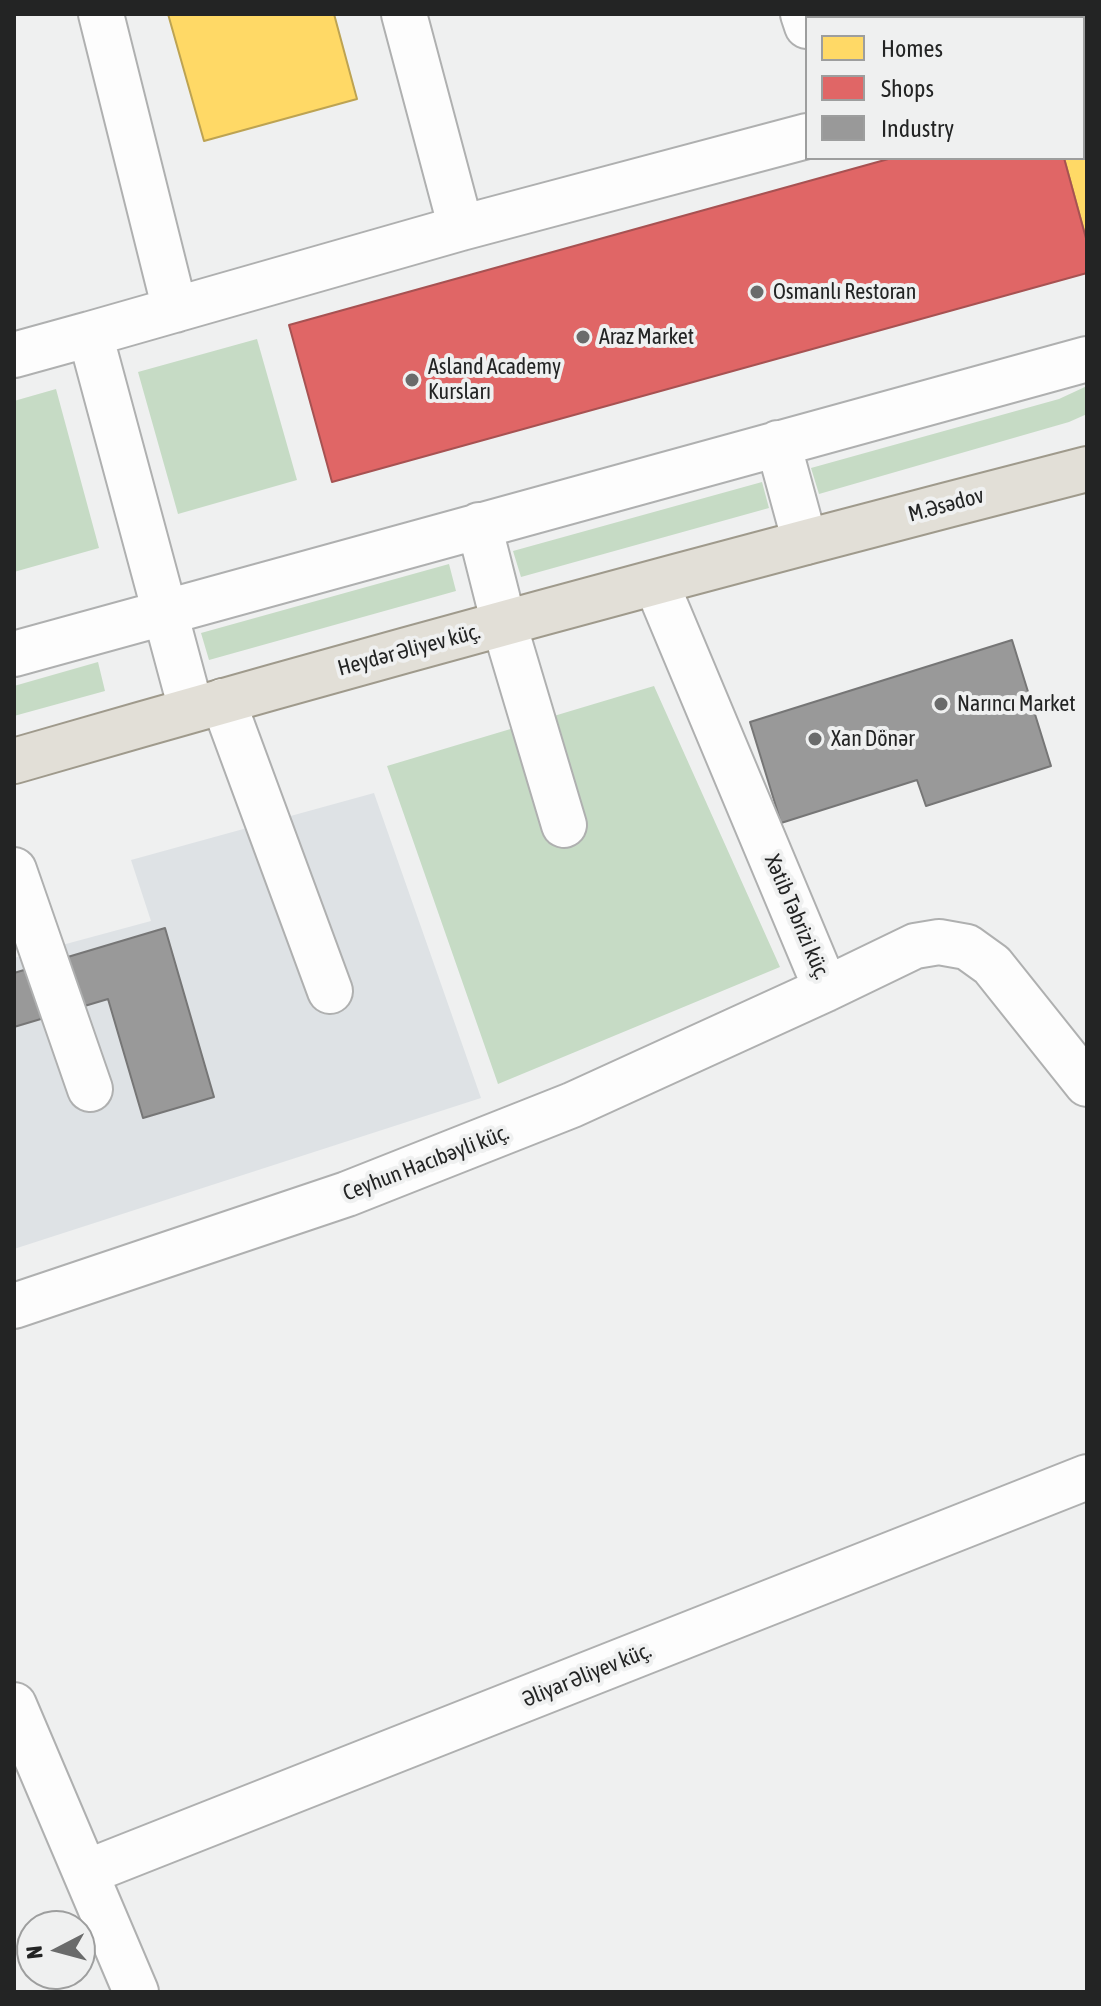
<!DOCTYPE html>
<html>
<head>
<meta charset="utf-8">
<style>
	body { margin:0 }
	#map { position:relative; width:1101px; height:2006px; overflow:hidden; background:#eff0f0; font-family:"Asap Condensed",sans-serif }
	canvas { display:block }
	.frame { position:absolute; inset:0; border:16px solid #232424; pointer-events:none }
	.legend { position:absolute; left:805px; top:16px; width:280px; height:144px; box-sizing:border-box; background:#eff0f0; border:2px solid #9d9e9e; margin:0; padding:10px 14px; list-style:none; font-size:24px; color:#232424 }
	.legend li { display:flex; align-items:center; gap:16px; height:40px }
	.legend b { width:40px; border:2px solid #9d9e9e }
	.north { position:absolute; left:16px; top:1910px; width:80px; height:80px; box-sizing:border-box; background:#eff0f0; border:2px solid #9d9e9e; border-radius:50%; rotate:264deg; font-size:22px; font-weight:700; line-height:32px; text-align:center; color:#232424 }
	.north::after { content:''; display:block; margin:auto; width:28px; height:36px; background:#6a6b6b; clip-path:polygon(50% 0,100% 100%,50% 72%,0 100%) }
</style>
</head>
<body>
<div id="map">
<canvas width="1101" height="2006"></canvas>
<div class="frame"></div>
<ul class="legend">
<li><b style="height:22px;background:#ffd966"></b>Homes</li>
<li><b style="height:22px;background:#e06666"></b>Shops</li>
<li><b style="height:22px;background:#999"></b>Industry</li>
</ul>
<div class="north">N</div>
</div>
<script>
const ctx = document.querySelector('canvas').getContext('2d');
ctx.lineJoin = 'round';
function paint(path, color) { ctx.fillStyle = color; ctx.fill(path, 'evenodd'); }
function trace(path, color, width, dash) { ctx.strokeStyle = color; ctx.lineWidth = width; ctx.lineCap = dash ? 'butt' : 'round'; ctx.setLineDash(dash || []); ctx.stroke(path); }
function label(font, color, halo, rows, align = 'center') {
  ctx.font = font + ' "Asap Condensed",sans-serif'; ctx.lineWidth = 8; ctx.setLineDash([]); ctx.textBaseline = 'middle'; ctx.strokeStyle = halo; ctx.fillStyle = color; for (const [text, x, y, turn = 0] of rows) {
    ctx.save(); ctx.translate(x, y); ctx.rotate((+turn || 0) * Math.PI / 180); ctx.textAlign = isNaN(turn) ? turn : align; if (halo) ctx.strokeText(text, 0, 0); ctx.fillText(text, 0, 0); ctx.restore();
  }
}
paint(new Path2D(`
	M 374,793 L 481,1098 L 14,1249 L 14,958 L 151,921 L 131,860 Z`), '#dee2e5');
paint(new Path2D(`
	M 257,339 L 297,480 L 178,514 L 138,372 Z
	M 1087,386 L 1087,414 L 1069,422 L 819,494 L 811,468 L 1059,399 Z
	M 56,389 L 99,548 L 14,572 L 14,401 Z
	M 762,482 L 769,508 L 521,577 L 513,551 Z
	M 449,564 L 456,591 L 209,660 L 201,633 Z
	M 98,662 L 105,691 L 14,716 L 14,686 Z
	M 654,686 L 780,967 L 498,1084 L 387,766 Z`), '#c6dbc5');
const homes = new Path2D(`
	M 168,14 L 334,14 L 357,99 L 204,141 Z
	M 1087,92 L 1087,242 L 1064,158 L 1083,158 L 1083,95 Z`);
paint(homes, '#ffd966');
trace(homes, '#bda352', 2);
const shops = new Path2D(`
	M 892,158 L 1064,158 L 1087,242 L 1087,273 L 332,482 L 289,325 Z`);
paint(shops, '#e06666');
trace(shops, '#a75252', 2);
const industry = new Path2D(`
	M 1012,640 L 1051,766 L 926,806 L 917,780 L 781,823 L 750,722 Z
	M 165,928 L 214,1097 L 143,1118 L 108,999 L 14,1027 L 14,973 Z`);
paint(industry, '#999');
trace(industry, '#767676', 2);
const minor = new Path2D(`
	M 101,14 L 175,310
	M 404,14 L 461,228
	M 803,14 L 807,26
	M 1083,40 L 1087,37
	M 14,355 L 90,334
	M 778,443 L 805,542
	M 479,525 L 504,624 L 564,825
	M 656,583 L 826,989 L 915,946 L 939,942 L 967,947 L 992,965 L 1087,1084
	M 14,654 L 1087,359
	M 223,701 L 330,991
	M 191,709 L 90,334 L 461,228 L 807,136
	M 14,870 L 90,1089
	M 14,1306 L 347,1194 L 572,1105 L 826,989
	M 14,1705 L 136,1992
	M 87,1872 L 1087,1477`);
const major = new Path2D(`
	M 14,761 C 370,658 728,561 1087,469`);
trace(minor, '#afb0b0', 48);
trace(major, '#9f9a8c', 48);
trace(minor, '#fdfdfd', 44);
trace(major, '#e2dfd7', 44);
for (const [x, y, r, color] of [
	[757,292,8,"#6a6b6b"],
	[583,337,8,"#6a6b6b"],
	[412,380,8,"#6a6b6b"],
	[941,704,8,"#6a6b6b"],
	[815,739,8,"#6a6b6b"]
]) { const dot = new Path2D(); dot.arc(x, y, r, 0, 2 * Math.PI); ctx.fillStyle = color; ctx.fill(dot); trace(dot, '#eff0f0', 3); }
label('22px', '#232424', '#eff0f0', [
	["Osmanlı Restoran",773,292],
	["Araz Market",599,337],
	["Asland Academy",428,367],
	["Kursları",428,392],
	["Narıncı Market",957,704],
	["Xan Dönər",831,739]
], 'left');
label('22px', '#232424', '#eff0f0', [
	["M.Əsədov",946,505,-15],
	["Heydər Əliyev küç.",409,650,-15],
	["Xətib Təbrizi küç.",797,917,67],
	["Ceyhun Hacıbəyli küç.",426,1163,-21],
	["Əliyar Əliyev küç.",587,1675,-22]
]);
</script>
</body>
</html>
